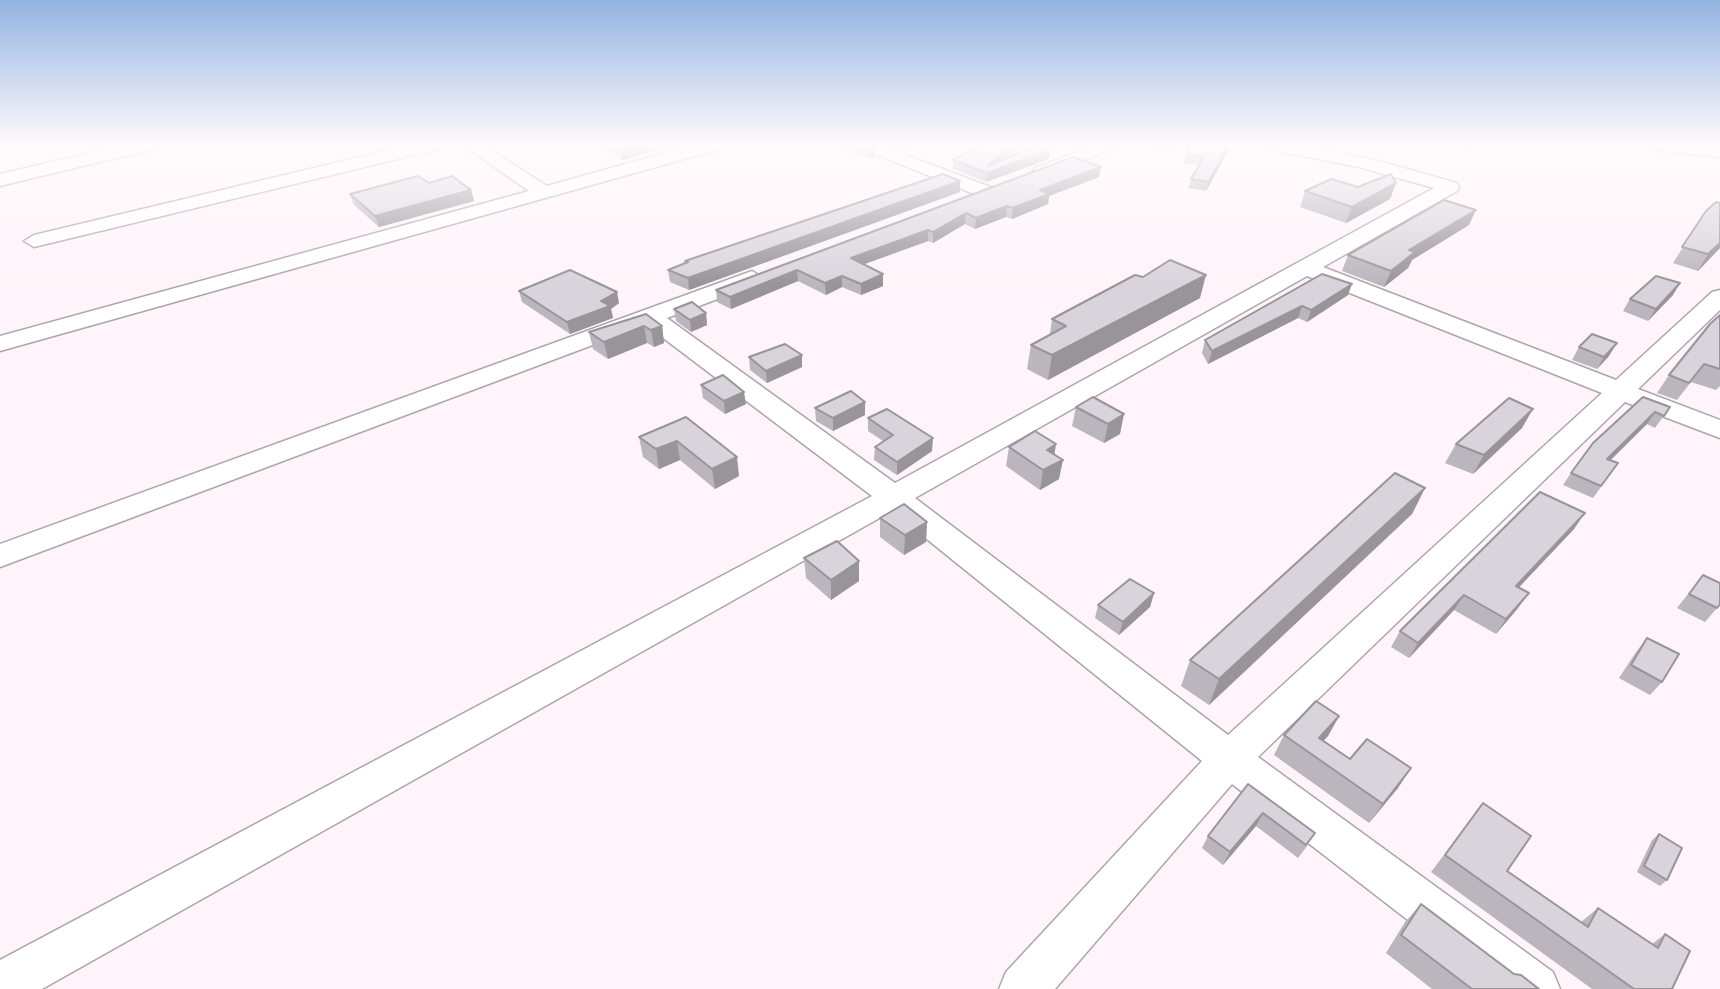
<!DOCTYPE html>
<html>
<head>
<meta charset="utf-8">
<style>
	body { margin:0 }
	canvas { display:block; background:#fef4f9 }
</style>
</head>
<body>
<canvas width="1720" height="989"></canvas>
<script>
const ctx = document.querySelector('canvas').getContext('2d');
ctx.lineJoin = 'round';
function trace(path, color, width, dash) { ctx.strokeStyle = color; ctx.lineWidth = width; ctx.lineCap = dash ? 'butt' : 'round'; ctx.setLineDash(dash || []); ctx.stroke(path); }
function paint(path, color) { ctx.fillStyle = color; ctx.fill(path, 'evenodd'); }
const minor = new Path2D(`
	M 124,145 L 155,145 L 153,149 L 0,186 L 0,174 Z
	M 410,145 L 441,145 L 439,149 L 34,247 L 24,241 L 34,235 Z
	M 463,145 L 483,145 L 547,186 L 693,145 L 722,145 L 720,149 L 0,351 L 0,336 L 529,191 Z
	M 854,145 L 879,145 L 993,188 L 995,192 L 993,196 L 979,196 Z
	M 1096,145 L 1121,145 L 1047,176 L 1035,176 L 1032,172 L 1035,168 Z
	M 1264,145 C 1331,145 1393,165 1457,183 L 1459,187 L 1457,191 L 1323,267 L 1616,380 L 1712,292 L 1720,290 L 1720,310 L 1638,389 L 1720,420 L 1720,438 L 1625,402 L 1258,757 L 1553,972 L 1560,989 L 1497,989 L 1232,784 L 1055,989 L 999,989 L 1006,972 L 1202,761 L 892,511 L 42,989 L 0,989 L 0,960 L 872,496 L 646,325 L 0,567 L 0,544 L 752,271 L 763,278 L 760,283 L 667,318 L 895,483 L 1434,188 L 1359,167 L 1266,149 ZM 1307,276 L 1602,393 L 1228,735 L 915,498 Z
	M 1648,145 L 1720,147 L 1720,157 L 1656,150 Z`);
trace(minor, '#aea4aa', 3);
paint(minor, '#fff');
paint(new Path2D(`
	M 600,145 L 675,145 L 623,160 Z
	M 837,145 L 868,145 L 875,148 L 875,157 L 871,159 Z
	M 888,145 L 914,145 L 901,150 Z
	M 1135,145 L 1182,145 L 1167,151 Z
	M 1229,145 L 1227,153 L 1206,191 L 1188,188 L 1191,179 L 1198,165 L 1184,163 L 1186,154 Z
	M 1444,145 L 1476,145 L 1474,150 Z
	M 1005,159 L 1049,159 L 986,182 L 953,169 L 953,160 Z
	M 1101,167 L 1099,177 L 1049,196 L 1048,204 L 1012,219 L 1006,217 L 975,229 L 965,224 L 933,243 L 928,241 L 864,264 L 883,274 L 883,286 L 861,295 L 842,287 L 826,295 L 798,281 L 731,309 L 717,302 L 716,290 Z
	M 960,181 L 960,192 L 689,290 L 670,282 L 668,270 L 685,263 L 685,261 Z
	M 429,183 L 471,190 L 474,201 L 379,227 L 354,205 L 350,194 Z
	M 1396,183 L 1390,199 L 1346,223 L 1300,207 L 1305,191 Z
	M 1720,203 L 1720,248 L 1698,271 L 1673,263 L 1706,211 Z
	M 1469,225 L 1412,260 L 1408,268 L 1384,287 L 1342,271 L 1348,255 Z
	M 1322,274 L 1348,295 L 1307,322 L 1298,318 L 1208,364 L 1202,353 L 1205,340 Z
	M 1143,277 L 1200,298 L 1048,380 L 1027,369 L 1031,345 L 1050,334 L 1052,319 Z
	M 519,291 L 619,303 L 611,309 L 613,318 L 570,334 L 522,302 Z
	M 1673,295 L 1648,321 L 1623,311 L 1630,299 Z
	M 674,309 L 706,313 L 707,325 L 691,332 L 676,321 Z
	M 646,314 L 662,326 L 664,343 L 654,347 L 647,343 L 608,359 L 593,349 L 589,332 Z
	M 1720,315 L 1720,386 L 1716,390 L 1691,382 L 1677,400 L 1657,393 L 1669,375 Z
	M 1579,347 L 1609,356 L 1597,369 L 1572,360 Z
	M 802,355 L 802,367 L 767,383 L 750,370 L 749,357 Z
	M 701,385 L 746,404 L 725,414 L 703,398 Z
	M 1093,397 L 1120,434 L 1104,443 L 1072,426 L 1076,407 Z
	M 1643,397 L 1670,407 L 1655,428 L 1647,424 L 1611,460 L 1618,463 L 1593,498 L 1563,485 L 1571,473 Z
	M 815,408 L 865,415 L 833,431 L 816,421 Z
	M 686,417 L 739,476 L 715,489 L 680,460 L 659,469 L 643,457 L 639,437 Z
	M 868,418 L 932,451 L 897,475 L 874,460 L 875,447 L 883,441 L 868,431 Z
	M 1522,428 L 1473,474 L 1445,463 L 1456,444 Z
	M 1009,447 L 1055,455 L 1059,479 L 1040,490 L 1006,466 Z
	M 1425,488 L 1412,514 L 1209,705 L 1181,686 L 1190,660 Z
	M 880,518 L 927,522 L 926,542 L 904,555 L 880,537 Z
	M 1574,529 L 1519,587 L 1518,608 L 1496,634 L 1454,610 L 1409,658 L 1391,647 L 1400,631 Z
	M 804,558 L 859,561 L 859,581 L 831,600 L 806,578 Z
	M 1703,575 L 1717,608 L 1705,622 L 1677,608 Z
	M 1154,593 L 1150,607 L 1119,635 L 1095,618 L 1098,605 Z
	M 1647,638 L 1662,682 L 1650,695 L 1619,678 L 1636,652 Z
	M 1339,716 L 1328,736 L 1323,741 L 1350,759 L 1398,788 L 1369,823 L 1274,755 L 1284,735 Z
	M 1248,784 L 1307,846 L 1298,858 L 1256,826 L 1223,865 L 1202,848 L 1208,836 Z
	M 1483,803 L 1507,871 L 1581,922 L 1598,908 L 1652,944 L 1665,934 L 1672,989 L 1592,989 L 1431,872 Z
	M 1659,834 L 1667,880 L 1660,886 L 1637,872 L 1652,840 Z
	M 1421,904 L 1514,974 L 1539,989 L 1432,989 L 1386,953 L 1405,922 Z`), '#bbb5bd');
paint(new Path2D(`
	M 627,145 L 675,145 L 623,160 L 621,147 Z
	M 901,145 L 914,145 L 901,150 Z
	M 1011,145 L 1020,145 L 991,171 L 1050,150 L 1049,159 L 986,182 L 988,166 Z
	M 1168,145 L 1182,145 L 1167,151 Z
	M 1229,145 L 1227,153 L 1206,191 L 1209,182 Z
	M 875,148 L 875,157 L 871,159 L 871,150 Z
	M 1101,167 L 1099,177 L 1049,196 L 1048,204 L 1012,219 L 1013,208 L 1040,190 Z
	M 960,181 L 960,192 L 689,290 L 688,278 Z
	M 1396,183 L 1390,199 L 1346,223 L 1352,207 Z
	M 471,190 L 474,201 L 379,227 L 375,216 Z
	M 1007,206 L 1006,217 L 975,229 L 976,218 Z
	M 1476,210 L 1469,225 L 1412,260 L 1408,268 L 1384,287 L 1391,271 L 1409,250 Z
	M 966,213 L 965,224 L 933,243 L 933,232 Z
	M 928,230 L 928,241 L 851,269 L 851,258 Z
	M 1720,243 L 1720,248 L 1698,271 L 1708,254 Z
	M 797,270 L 798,281 L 731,309 L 730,297 Z
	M 883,274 L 883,286 L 861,295 L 861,284 Z
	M 1206,275 L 1200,298 L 1048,380 L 1052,355 Z
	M 842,276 L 842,287 L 826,295 L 825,283 Z
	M 1680,283 L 1673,295 L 1648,321 L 1656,309 Z
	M 1352,284 L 1348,295 L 1307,322 L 1311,310 Z
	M 617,292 L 619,303 L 611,309 L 613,318 L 570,334 L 567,322 Z
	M 1302,306 L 1298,318 L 1208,364 L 1212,351 Z
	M 706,313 L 707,325 L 691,332 L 690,320 Z
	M 644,326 L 647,343 L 608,359 L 604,342 Z
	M 662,326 L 664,343 L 654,347 L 651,330 Z
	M 1617,343 L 1609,356 L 1597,369 L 1604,357 Z
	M 802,355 L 802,367 L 767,383 L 766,371 Z
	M 744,392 L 746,404 L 725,414 L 724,401 Z
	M 865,402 L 865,415 L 833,431 L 833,418 Z
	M 1533,409 L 1522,428 L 1473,474 L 1484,455 Z
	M 1655,412 L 1647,424 L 1599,471 L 1607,459 Z
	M 1124,414 L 1120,434 L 1104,443 L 1108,424 Z
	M 933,438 L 932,451 L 897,475 L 897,462 Z
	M 677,441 L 680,460 L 659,469 L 656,449 Z
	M 1056,444 L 1053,464 L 1047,450 Z
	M 737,457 L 739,476 L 715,489 L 712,469 Z
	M 1063,460 L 1059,479 L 1040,490 L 1043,470 Z
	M 1425,488 L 1412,514 L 1209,705 L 1219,679 Z
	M 1585,513 L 1574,529 L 1506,601 L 1516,586 Z
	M 927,522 L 926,542 L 904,555 L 905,535 Z
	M 859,561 L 859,581 L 831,600 L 831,580 Z
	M 1154,593 L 1150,607 L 1119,635 L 1123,622 Z
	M 1529,593 L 1518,608 L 1496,634 L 1506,619 Z
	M 1464,595 L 1454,610 L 1409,658 L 1418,643 Z
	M 1339,716 L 1328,736 L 1311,754 L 1319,738 Z
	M 1411,768 L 1398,788 L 1369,823 L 1383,804 Z
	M 1263,813 L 1256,826 L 1223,865 L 1230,852 Z`), '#98949a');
const building = new Path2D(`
	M 860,145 L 868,145 L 875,148 L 871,150 Z
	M 981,145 L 1011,145 L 988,166 L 1037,145 L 1050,150 L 987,173 L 953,160 Z
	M 1189,145 L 1228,145 L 1209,182 L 1191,179 L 1204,157 L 1186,154 Z
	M 1073,157 L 1101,167 L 1040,190 L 1049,194 L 1013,208 L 1007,206 L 976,218 L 966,213 L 933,232 L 928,230 L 851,258 L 883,274 L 861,284 L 842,276 L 825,283 L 797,270 L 730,297 L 716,290 Z
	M 943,174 L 960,181 L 688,278 L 668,270 L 688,262 L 685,261 Z
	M 1391,174 L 1396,183 L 1352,207 L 1305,191 L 1331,179 L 1358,187 Z
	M 418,176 L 429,183 L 452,176 L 471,190 L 375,216 L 350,194 Z
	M 1444,200 L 1476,210 L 1409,250 L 1415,252 L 1391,271 L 1348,255 Z
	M 1716,202 L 1720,203 L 1720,243 L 1708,254 L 1682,247 L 1706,211 Z
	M 1170,260 L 1206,275 L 1052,355 L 1031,345 L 1066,326 L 1052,319 L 1135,275 L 1143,277 Z
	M 570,270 L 617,292 L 601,301 L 610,306 L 567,322 L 519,291 Z
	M 1322,274 L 1352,284 L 1311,310 L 1302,306 L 1212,351 L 1205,340 Z
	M 1656,276 L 1680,283 L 1656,309 L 1630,299 Z
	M 692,302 L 706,313 L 690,320 L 674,309 Z
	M 646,314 L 662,326 L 651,330 L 644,326 L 604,342 L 589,332 Z
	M 1720,315 L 1720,369 L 1704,364 L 1689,383 L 1669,375 L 1710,324 Z
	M 1592,334 L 1617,343 L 1604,357 L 1579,347 Z
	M 785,344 L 802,355 L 766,371 L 749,357 Z
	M 723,375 L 744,392 L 724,401 L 701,385 Z
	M 851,391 L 865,402 L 833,418 L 815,408 Z
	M 1093,397 L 1124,414 L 1108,424 L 1076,407 Z
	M 1643,397 L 1670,407 L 1664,416 L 1655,412 L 1607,459 L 1618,463 L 1601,486 L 1571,473 L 1593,443 Z
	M 1509,398 L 1533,409 L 1484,455 L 1456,444 Z
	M 887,409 L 933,438 L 897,462 L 875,447 L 893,435 L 868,418 Z
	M 686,417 L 737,457 L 712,469 L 677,441 L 656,449 L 639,437 Z
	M 1035,431 L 1056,444 L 1047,450 L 1063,460 L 1043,470 L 1009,447 Z
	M 1395,473 L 1425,488 L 1219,679 L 1190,660 Z
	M 1540,492 L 1585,513 L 1516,586 L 1529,593 L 1506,619 L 1464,595 L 1418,643 L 1400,631 Z
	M 904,504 L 927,522 L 905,535 L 880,518 Z
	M 837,541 L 859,561 L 831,580 L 804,558 Z
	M 1703,575 L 1720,583 L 1720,604 L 1717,608 L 1689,594 Z
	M 1130,579 L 1154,593 L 1123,622 L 1098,605 Z
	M 1647,638 L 1679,654 L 1662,682 L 1631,665 Z
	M 1316,701 L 1339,716 L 1319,738 L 1350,759 L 1367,739 L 1411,768 L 1383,804 L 1284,735 Z
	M 1248,784 L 1315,833 L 1306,845 L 1263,813 L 1230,852 L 1208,836 Z
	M 1483,803 L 1531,836 L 1507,871 L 1588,927 L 1598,908 L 1658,948 L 1665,934 L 1690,951 L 1672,989 L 1634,989 L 1445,855 Z
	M 1659,834 L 1682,848 L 1667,880 L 1644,866 Z
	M 1421,904 L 1514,974 L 1521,975 L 1539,989 L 1472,989 L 1401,935 Z`);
paint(building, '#d9d3dc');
trace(building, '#98949a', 2);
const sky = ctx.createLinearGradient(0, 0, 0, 284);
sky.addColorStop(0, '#93b3e2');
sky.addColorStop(0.51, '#fffafc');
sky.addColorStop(1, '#fffafc00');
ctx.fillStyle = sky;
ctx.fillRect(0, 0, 1720, 284);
</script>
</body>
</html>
